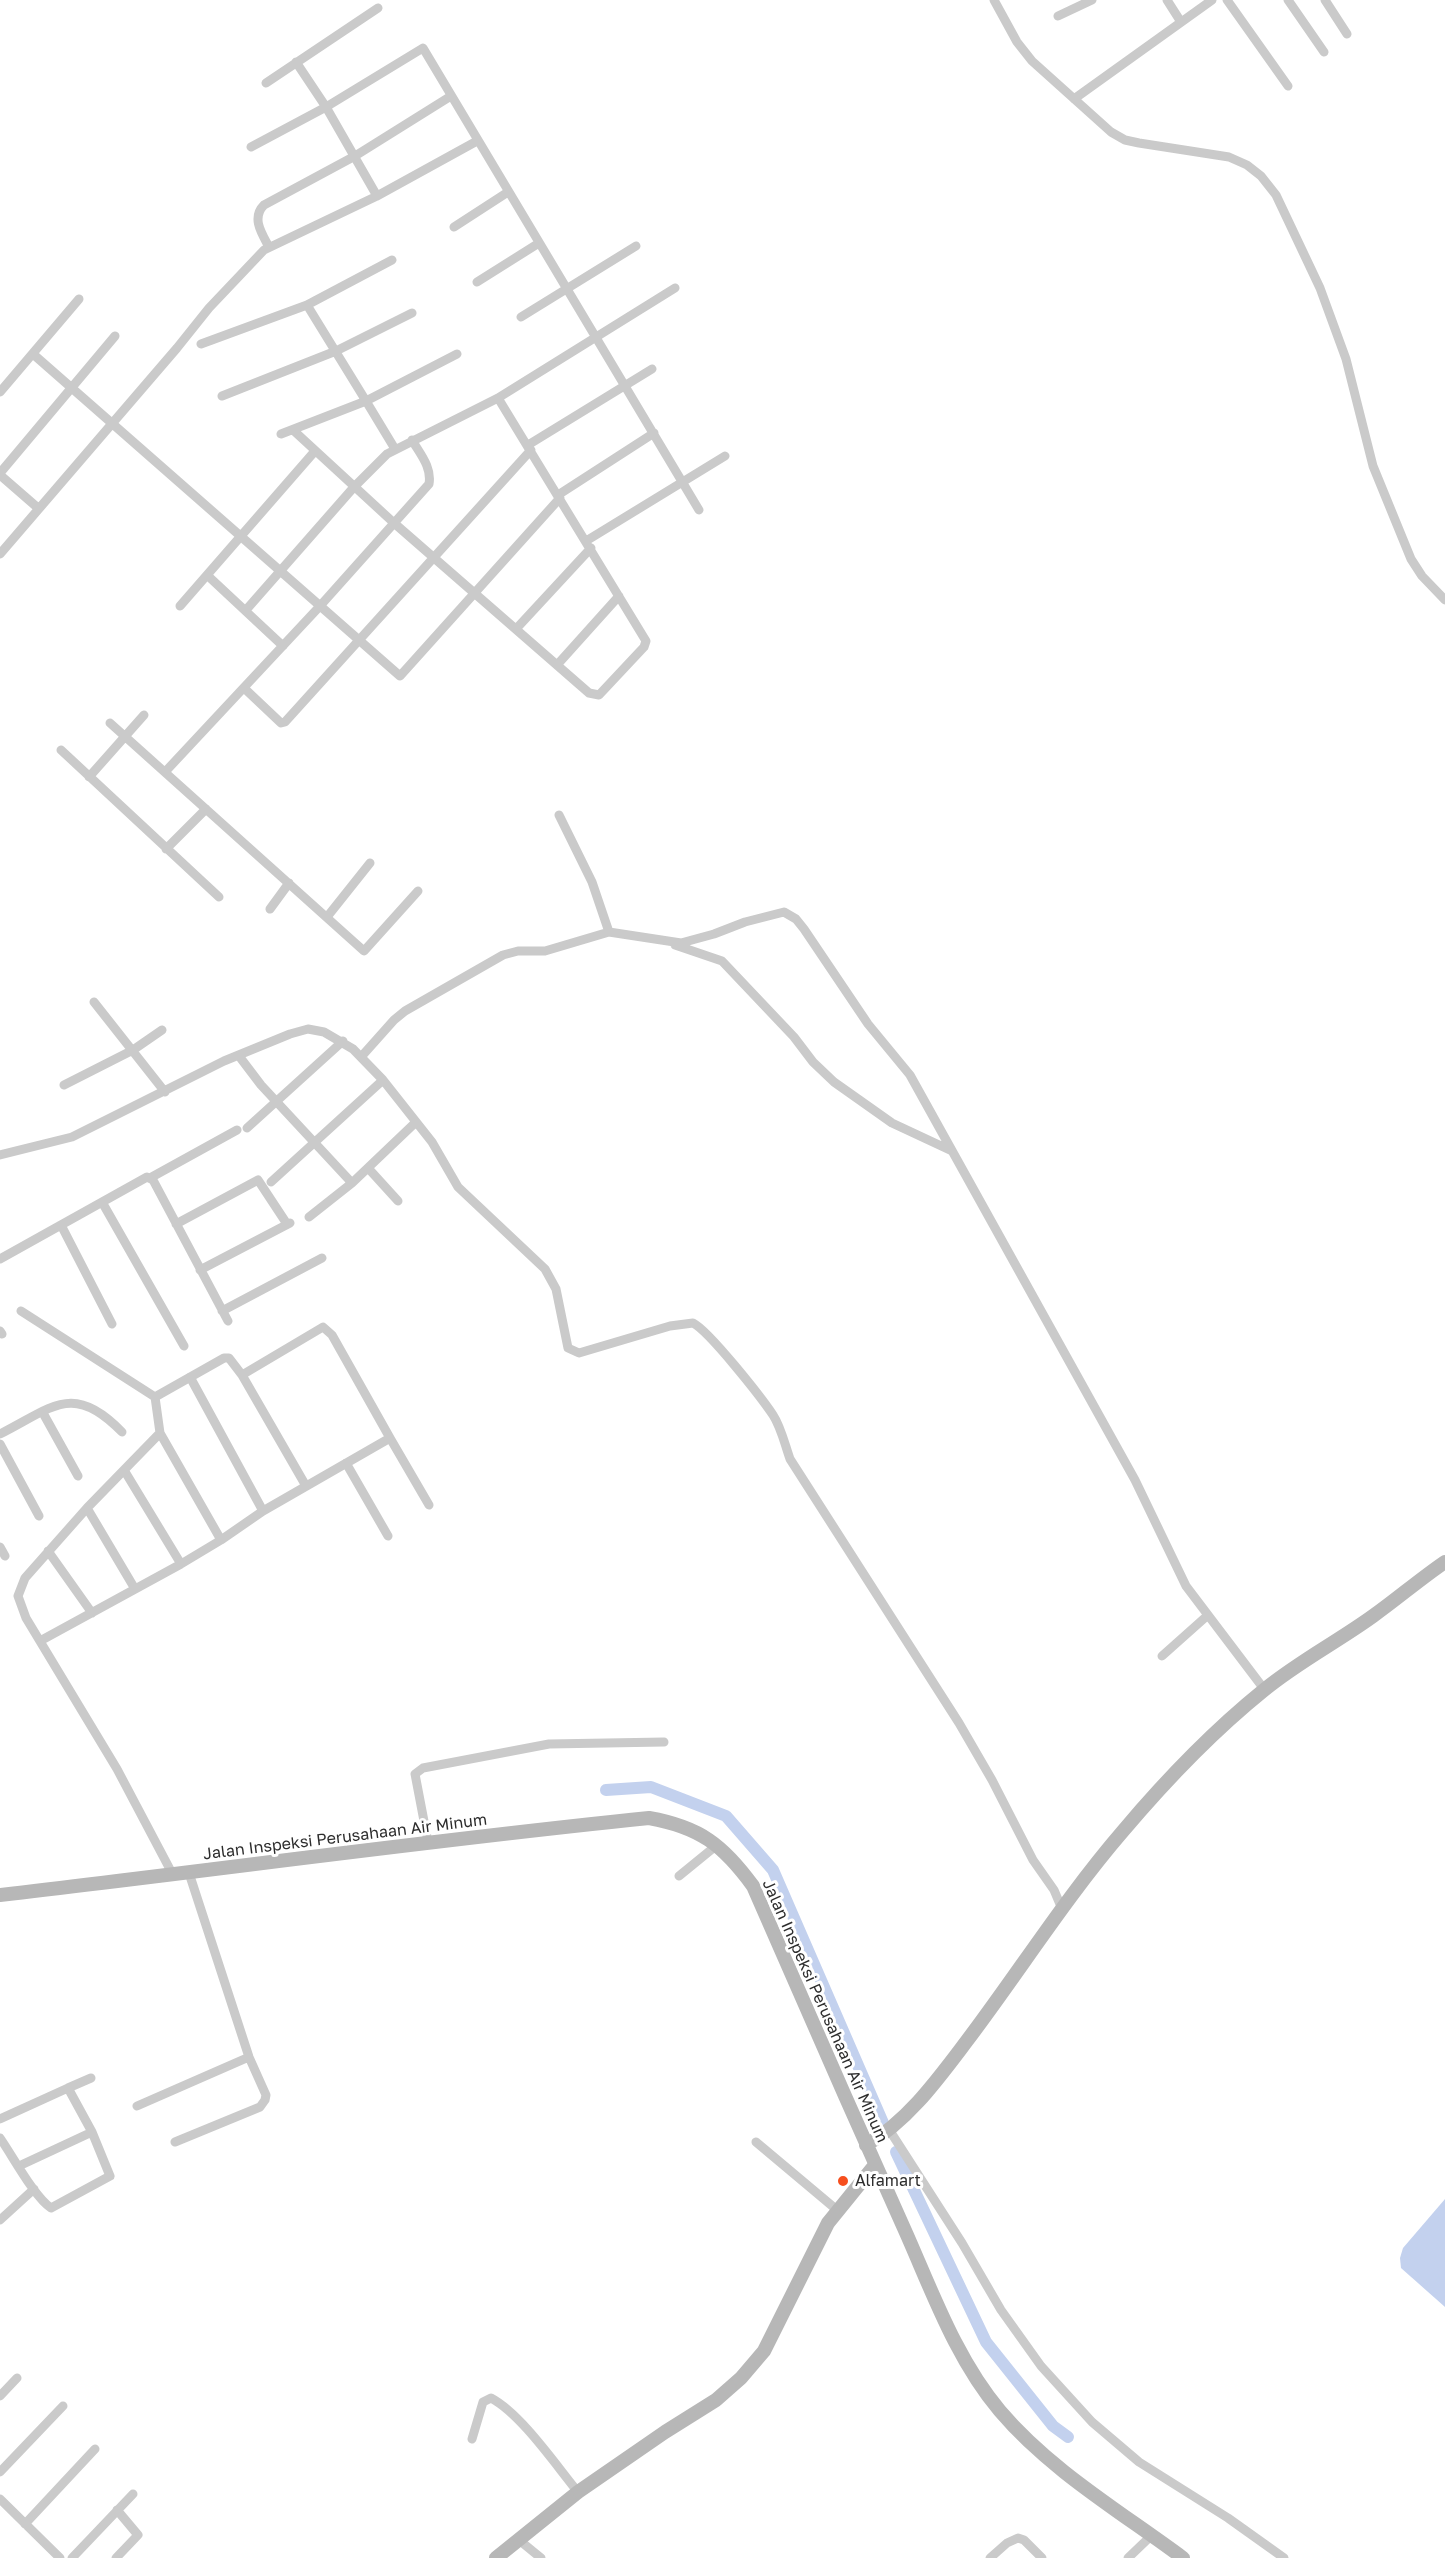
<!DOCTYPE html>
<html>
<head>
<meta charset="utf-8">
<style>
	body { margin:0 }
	canvas { display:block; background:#fff }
</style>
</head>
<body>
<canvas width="1445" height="2558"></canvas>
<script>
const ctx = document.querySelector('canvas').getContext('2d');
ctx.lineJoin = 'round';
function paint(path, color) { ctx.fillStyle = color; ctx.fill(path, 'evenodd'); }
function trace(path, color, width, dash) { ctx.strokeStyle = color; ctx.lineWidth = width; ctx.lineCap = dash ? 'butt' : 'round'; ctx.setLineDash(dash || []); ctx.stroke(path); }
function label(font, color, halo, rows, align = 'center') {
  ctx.font = font + ' "Golos Text",sans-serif'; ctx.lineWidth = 6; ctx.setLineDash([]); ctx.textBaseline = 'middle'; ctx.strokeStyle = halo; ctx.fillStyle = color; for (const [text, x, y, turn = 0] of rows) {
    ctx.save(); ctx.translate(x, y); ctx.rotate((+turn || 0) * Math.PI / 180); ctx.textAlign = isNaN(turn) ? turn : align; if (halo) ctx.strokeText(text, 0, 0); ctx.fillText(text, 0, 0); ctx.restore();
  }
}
paint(new Path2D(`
	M 1445,2199 L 1445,2307 L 1401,2268 L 1400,2258 L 1403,2248 Z`), '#c3d1ee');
trace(new Path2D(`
	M 606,1790 L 651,1787 L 726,1816 L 773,1870 L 883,2123
	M 896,2152 L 986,2342 L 1053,2426 L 1068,2437`), '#c3d1ee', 12);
trace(new Path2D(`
	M 994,0 L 1017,42 L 1032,61 L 1111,132 L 1125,140 L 1139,143 L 1229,157 L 1247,165 L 1261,176 L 1276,195 L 1320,288 L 1346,359 L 1373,466 L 1411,559 L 1422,576 L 1445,600
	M 1167,0 L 1181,22
	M 1227,0 L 1288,86
	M 1288,0 L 1324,52
	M 1325,0 L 1347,34
	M 1058,16 L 1092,0
	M 296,62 L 326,107 L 377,196
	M 266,83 L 378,8
	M 1074,99 L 1212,0
	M 251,147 L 326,107 L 423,48 L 699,510
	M 454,227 L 508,192
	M 269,247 C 262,234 251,218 264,205 L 355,156 L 451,96
	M 477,282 L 539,243
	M 307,305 L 366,401 L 457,354
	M 521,317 L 636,246
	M 201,344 L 307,305 L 392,260
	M 33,354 L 400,676 L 560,498
	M 0,392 L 79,299
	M 222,396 L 336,351 L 412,313
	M 293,430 L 394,523 L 589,693 L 599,695 L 644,647 L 646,641 L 498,398
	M 281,434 L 366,401 L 395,449
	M 528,445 L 652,369
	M 0,473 L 115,336
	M 0,475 L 38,508
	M 558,495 L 654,433
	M 586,541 L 725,456
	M 0,554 L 177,348 L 209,308 L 264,250 L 377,196 L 477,141
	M 207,575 L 283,646
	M 180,606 L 315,451
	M 246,610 L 354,487 L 387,454 L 498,398 L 675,288
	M 516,629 L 591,548
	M 557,665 L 619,596
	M 244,688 L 281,723 L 285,722 L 531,450
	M 110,723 L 364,951 L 418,891
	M 61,750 L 219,897
	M 165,772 L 320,606 L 429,484 C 432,467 420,454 412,440
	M 89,777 L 144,715
	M 559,815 L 592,882 L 609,932
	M 166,849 L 206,809
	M 270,909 L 289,883
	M 327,917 L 370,863
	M 675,945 L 722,961 L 794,1037 L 813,1062 L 834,1082 L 892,1123 L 952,1151
	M 94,1002 L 165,1092
	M 239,1056 L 261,1085 L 352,1183
	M 361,1057 L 394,1020 L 405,1011 L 503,955 L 518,951 L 545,951 L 609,932 L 681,943 L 714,934 L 745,922 L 784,912 L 796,919 L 804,929 L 868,1024 L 910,1075 L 1135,1480 L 1186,1586 L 1264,1689
	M 64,1085 L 133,1050 L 162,1030
	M 247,1128 L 343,1041
	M 0,1155 L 72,1137 L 224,1061 L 290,1034 L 308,1029 L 324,1032 L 353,1049 L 383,1080 L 432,1142 L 458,1187 L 545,1269 L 556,1289 L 568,1348 L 579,1353 L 670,1326 L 693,1323 C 709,1331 761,1397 773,1415 C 781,1427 785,1445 790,1459 L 959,1723 L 992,1780 L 1033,1860 L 1054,1890 L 1062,1909
	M 368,1168 L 398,1201
	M 150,1178 L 237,1130
	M 271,1182 L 383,1080
	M 102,1202 L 184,1346
	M 309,1217 L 352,1183 L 416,1122
	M 176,1224 L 258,1180 L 287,1224
	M 61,1225 L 112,1324
	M 0,1259 L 147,1177 L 153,1180 L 228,1321
	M 200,1270 L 290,1223
	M 21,1311 L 155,1397 L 160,1433 L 221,1540 L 181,1564 L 40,1641
	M 222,1311 L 322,1258
	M 0,1331 L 2,1334
	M 242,1375 L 323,1327 L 332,1335 L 390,1438
	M 190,1377 L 263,1511
	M 155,1397 L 224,1358 L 229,1358 L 242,1375 L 306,1486
	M 43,1413 L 78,1476
	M 160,1433 L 87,1508 L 25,1578 L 18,1596 L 26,1618 L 117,1769 L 173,1875
	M 0,1434 C 52,1408 73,1381 122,1432
	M 0,1444 L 39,1516
	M 346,1463 L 388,1536
	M 124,1470 L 181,1564
	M 87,1508 L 135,1589
	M 221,1540 L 263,1511 L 390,1438 L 429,1505
	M 0,1547 L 5,1556
	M 48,1551 L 92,1613
	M 1162,1656 L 1208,1615
	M 428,1842 L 415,1774 L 423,1768 L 549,1744 L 664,1742
	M 679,1876 L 717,1845
	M 68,2088 L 91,2078
	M 137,2106 L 249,2057
	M 0,2119 L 68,2088 L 92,2132
	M 890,2131 L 962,2243 L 1001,2310 L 1041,2366 L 1092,2422 L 1139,2462 L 1228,2518 L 1284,2558
	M 0,2138 C 12,2155 35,2198 51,2208 L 110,2176 L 92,2132 L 19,2166
	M 175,2142 L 260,2107 L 265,2100 L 266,2095 L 249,2057 L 189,1873
	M 756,2142 L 837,2210
	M 0,2220 L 34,2189
	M 0,2396 L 17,2378
	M 472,2439 L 483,2402 L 491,2398 C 521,2414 555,2464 578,2492
	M 0,2472 L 63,2406
	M 0,2499 L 60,2558
	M 25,2524 L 95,2449
	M 519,2540 L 541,2558
	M 72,2558 L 133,2494
	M 116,2558 L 138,2535 L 117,2510
	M 990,2558 L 1007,2543 L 1018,2538 L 1024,2540 L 1042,2558
	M 1128,2558 L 1152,2535`), '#cacaca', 9);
trace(new Path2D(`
	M 0,1895 C 216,1870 432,1840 649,1818 C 700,1827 723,1845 753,1886 C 803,2000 852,2113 903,2226 C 931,2288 955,2358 1000,2411 C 1050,2470 1121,2512 1183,2558
	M 866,2145 C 907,2122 938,2079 966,2042 C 1019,1972 1066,1897 1123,1831 C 1166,1780 1212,1732 1264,1690 C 1298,1662 1337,1642 1373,1616 C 1397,1599 1420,1579 1445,1562
	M 496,2558 L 578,2492 L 665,2432 L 716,2400 L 741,2378 L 764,2351 L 828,2223 L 875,2165`), '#b7b7b7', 14);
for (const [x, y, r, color] of [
	[843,2181,6,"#f64f1e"]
]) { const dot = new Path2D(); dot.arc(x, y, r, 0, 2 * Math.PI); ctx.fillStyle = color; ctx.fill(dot); trace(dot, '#fff', 2); }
label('16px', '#2d2d2d', '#fff', [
	["Jalan Inspeksi Perusahaan Air Minum",345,1837,-7],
	["Jalan Inspeksi Perusahaan Air Minum",825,2011,66]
]);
label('16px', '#2d2d2d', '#fff', [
	["Alfamart",855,2181]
], 'left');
</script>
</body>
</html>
